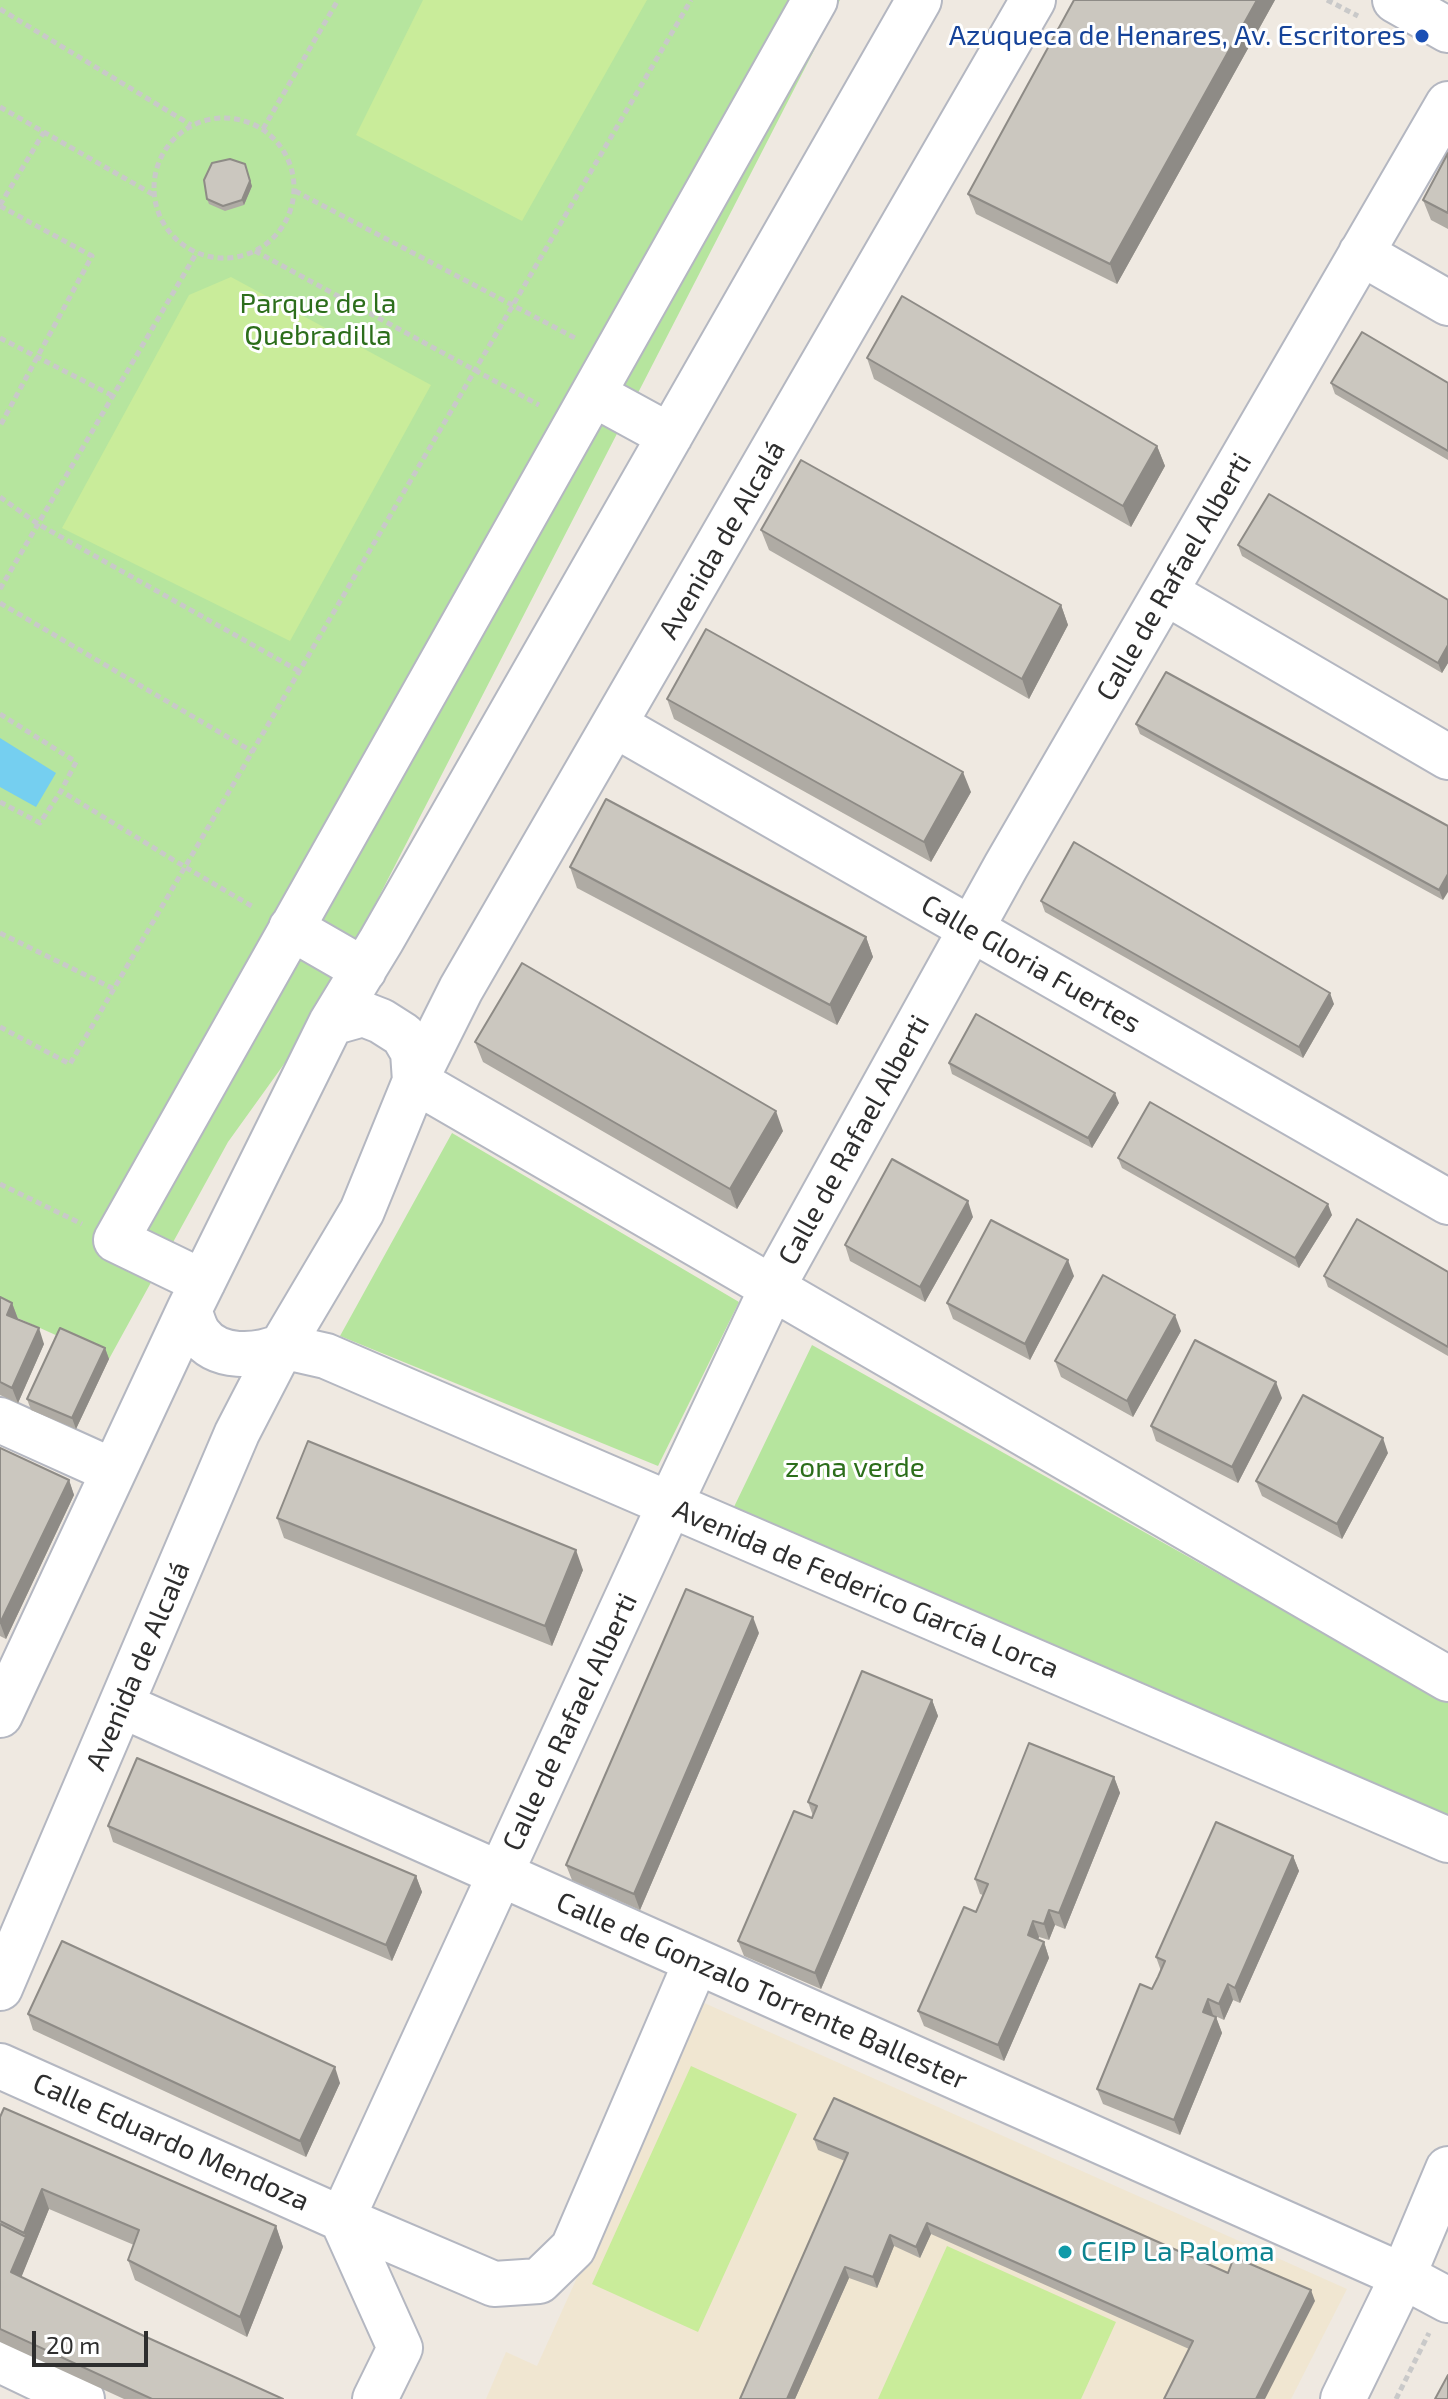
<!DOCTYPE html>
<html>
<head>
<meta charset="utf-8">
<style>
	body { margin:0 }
	#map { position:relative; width:1448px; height:2399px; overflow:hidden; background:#efe9e1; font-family:"Exo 2",sans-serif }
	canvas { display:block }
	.scale { position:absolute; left:32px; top:2331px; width:116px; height:36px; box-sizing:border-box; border:4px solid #2e2e2e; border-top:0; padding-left:10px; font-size:24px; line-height:28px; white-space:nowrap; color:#2e2e2e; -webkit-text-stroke:6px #fff; paint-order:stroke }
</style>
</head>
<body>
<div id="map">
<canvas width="1448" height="2399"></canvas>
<div class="scale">20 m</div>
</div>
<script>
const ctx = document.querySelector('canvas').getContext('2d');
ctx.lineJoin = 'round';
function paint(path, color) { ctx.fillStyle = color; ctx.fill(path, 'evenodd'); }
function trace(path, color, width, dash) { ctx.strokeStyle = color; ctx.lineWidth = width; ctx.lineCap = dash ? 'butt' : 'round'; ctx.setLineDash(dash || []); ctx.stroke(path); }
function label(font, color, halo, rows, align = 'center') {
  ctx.font = font + ' "Exo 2",sans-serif'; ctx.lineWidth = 6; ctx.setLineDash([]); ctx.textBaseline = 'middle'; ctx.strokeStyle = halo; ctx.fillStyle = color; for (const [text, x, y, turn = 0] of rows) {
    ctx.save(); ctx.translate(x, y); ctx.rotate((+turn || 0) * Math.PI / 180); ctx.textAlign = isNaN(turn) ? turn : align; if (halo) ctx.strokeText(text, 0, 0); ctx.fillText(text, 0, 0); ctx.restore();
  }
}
paint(new Path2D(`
	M 702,2002 L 1347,2289 L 1291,2399 L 486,2399 L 506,2352 L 537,2366 Z`), '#f0e6d1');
paint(new Path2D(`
	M 0,0 L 840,0 L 315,1021 L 228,1142 L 109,1359 L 0,1310 Z
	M 452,1133 L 739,1302 L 658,1466 L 340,1336 Z
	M 812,1345 L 1448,1703 L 1448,1817 L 733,1509 Z`), '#b6e59e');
paint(new Path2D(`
	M 423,0 L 647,0 L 522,221 L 356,135 Z
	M 231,277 L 431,385 L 290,641 L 62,528 L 189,295 Z
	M 691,2066 L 797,2114 L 698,2332 L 592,2284 Z
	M 947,2246 L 1116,2322 L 1081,2399 L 878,2399 Z`), '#c9ec9a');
paint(new Path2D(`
	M 0,738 L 56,773 L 36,807 L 0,787 Z`), '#75cff0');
const minor = new Path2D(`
	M 1395,0 L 1448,30
	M 1361,253 L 1448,303
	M 593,394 L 670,436
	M 1165,592 L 1448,757
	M 615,725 L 1448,1202
	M 291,928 L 364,970
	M 331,1023 L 363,1014 L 381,1021 L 403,1035 L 413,1052 L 415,1081
	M 415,1081 L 1448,1679
	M 203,1282 L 116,1240 L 815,0
	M 189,1310 C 192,1317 194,1327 199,1334 C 217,1360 257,1357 282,1346
	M 282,1346 L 326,1356 L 1448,1840
	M 0,1420 L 113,1471
	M 121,1705 L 1403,2276 L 1448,2300
	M 0,1715 L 189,1310 L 331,1023 L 381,941 L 919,0
	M 0,1988 L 237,1433 L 282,1346 L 362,1211 L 415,1081 L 461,989 L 1033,0
	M 0,2066 L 342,2219 L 494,2284 L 539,2281 L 573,2248 L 696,1962
	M 342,2219 L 670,1504 L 772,1288 L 1006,866 L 1448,104
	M 342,2219 L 400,2348 L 375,2399
	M 0,2360 L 82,2399
	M 1343,2399 L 1403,2276 L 1448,2169`);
trace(minor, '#b4b7c1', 48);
trace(new Path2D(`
	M 1327,0 L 1358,16
	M 0,9 L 191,125
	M 0,107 L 154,195
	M154 188a70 70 0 1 1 140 0a70 70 0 1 1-140 0Z
	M 263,129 L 338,0
	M 295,191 L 577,339
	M 0,205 L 44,132
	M 0,206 L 92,256 L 0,426
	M 255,251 L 539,405
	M 0,338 L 113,396
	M 0,497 L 38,524 L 299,671
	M 0,589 L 197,252
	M 0,603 L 253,752
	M 0,714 L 76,762 L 61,791
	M 0,802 L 40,823 L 61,791 L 185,867 L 255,908
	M 0,933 L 114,989
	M 0,1027 L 70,1064 L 691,0
	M 0,1184 L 82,1224
	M 1396,2399 L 1429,2333`), '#c9c9c9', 5, [6, 4]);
trace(minor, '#fff', 44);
paint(new Path2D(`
	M 1074,0 L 1275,0 L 1117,284 L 976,214 L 968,194 Z
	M 1448,153 L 1448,229 L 1431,220 L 1423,200 Z
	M 252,186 L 244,205 L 225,211 L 209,204 L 207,199 Z
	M 867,358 L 1157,446 L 1165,466 L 1131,527 L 874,379 Z
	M 1331,383 L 1448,383 L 1448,460 L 1335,394 Z
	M 761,530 L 1061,605 L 1068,625 L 1029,699 L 769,550 Z
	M 1238,545 L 1448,600 L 1448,663 L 1442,673 L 1242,556 Z
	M 667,699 L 971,792 L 931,862 L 674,719 Z
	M 1136,724 L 1448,826 L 1443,900 L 1140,734 Z
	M 570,867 L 866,937 L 873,957 L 837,1025 L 577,888 Z
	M 1041,901 L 1334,1004 L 1303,1058 L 1045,912 Z
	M 475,1042 L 783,1131 L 737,1209 L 483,1062 Z
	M 949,1063 L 1119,1103 L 1092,1148 L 952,1074 Z
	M 1118,1158 L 1332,1215 L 1299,1268 L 1122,1168 Z
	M 973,1217 L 925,1302 L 850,1261 L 845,1245 Z
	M 1448,1272 L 1448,1356 L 1328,1287 L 1324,1276 Z
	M 1074,1276 L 1030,1360 L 953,1319 L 947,1303 Z
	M 0,1297 L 12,1303 L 18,1319 L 44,1344 L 18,1403 L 0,1395 Z
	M 1181,1331 L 1133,1417 L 1061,1377 L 1055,1361 Z
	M 105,1348 L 109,1359 L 76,1429 L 31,1410 L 27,1399 Z
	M 1282,1398 L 1238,1483 L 1156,1441 L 1151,1426 Z
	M 0,1448 L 69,1480 L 74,1495 L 6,1639 L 0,1636 Z
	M 1388,1453 L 1342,1539 L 1262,1496 L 1256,1481 Z
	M 277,1518 L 583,1570 L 552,1646 L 284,1538 Z
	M 759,1633 L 640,1910 L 572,1880 L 566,1865 Z
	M 932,1700 L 938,1716 L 821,1989 L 744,1956 L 738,1941 L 812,1818 L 813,1816 L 808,1802 Z
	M 1114,1777 L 1120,1793 L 1065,1929 L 1055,1925 L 1049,1940 L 1039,1937 L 1038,1940 L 1044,1942 L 1049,1958 L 1004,2061 L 924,2026 L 918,2011 L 976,1912 L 983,1895 L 980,1894 L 975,1879 Z
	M 108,1826 L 416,1876 L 422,1892 L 392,1961 L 113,1842 Z
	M 1293,1856 L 1299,1871 L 1240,2003 L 1233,2000 L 1224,2020 L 1213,2015 L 1213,2016 L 1216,2017 L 1222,2033 L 1180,2135 L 1103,2104 L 1097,2089 L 1161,1971 L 1156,1957 Z
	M 28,2014 L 340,2083 L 306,2157 L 33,2030 Z
	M 0,2117 L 276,2226 L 283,2247 L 247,2337 L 135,2280 L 128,2260 L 134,2245 L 49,2209 L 21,2277 L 144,2336 L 283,2399 L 124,2399 L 0,2342 Z
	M 814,2139 L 1228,2273 L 1315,2301 L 1189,2349 L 931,2234 L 920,2258 L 894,2246 L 877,2288 L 849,2278 L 795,2399 L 740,2399 L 845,2161 L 818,2150 Z`), '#afaba4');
paint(new Path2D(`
	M 1257,0 L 1275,0 L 1117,284 L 1110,264 Z
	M 245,164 L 252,186 L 244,205 L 242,200 Z
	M 1157,446 L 1165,466 L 1131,527 L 1123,506 Z
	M 1061,605 L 1068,625 L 1029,699 L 1022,679 Z
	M 1448,645 L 1448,663 L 1442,673 L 1438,663 Z
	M 963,772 L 971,792 L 931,862 L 924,842 Z
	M 1448,874 L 1448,892 L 1443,900 L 1439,890 Z
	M 866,937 L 873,957 L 837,1025 L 830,1005 Z
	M 1330,993 L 1334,1004 L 1303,1058 L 1299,1047 Z
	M 1115,1093 L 1119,1103 L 1092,1148 L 1088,1138 Z
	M 776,1111 L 783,1131 L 737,1209 L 730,1189 Z
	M 968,1201 L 973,1217 L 925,1302 L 920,1287 Z
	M 1328,1204 L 1332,1215 L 1299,1268 L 1295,1258 Z
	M 1068,1260 L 1074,1276 L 1030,1360 L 1025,1344 Z
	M 12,1303 L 18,1319 L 13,1331 L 7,1315 Z
	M 1175,1315 L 1181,1331 L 1133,1417 L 1127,1401 Z
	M 39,1328 L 44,1344 L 18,1403 L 12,1388 Z
	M 105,1348 L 109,1359 L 76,1429 L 72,1418 Z
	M 1276,1382 L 1282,1398 L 1238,1483 L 1232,1467 Z
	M 1383,1438 L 1388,1453 L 1342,1539 L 1337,1524 Z
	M 69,1480 L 74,1495 L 6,1639 L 0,1623 Z
	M 576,1550 L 583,1570 L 552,1646 L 545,1626 Z
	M 753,1617 L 759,1633 L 640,1910 L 634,1894 Z
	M 932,1700 L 938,1716 L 821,1989 L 815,1973 Z
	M 1114,1777 L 1120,1793 L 1065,1929 L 1059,1913 Z
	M 1293,1856 L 1299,1871 L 1240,2003 L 1235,1988 Z
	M 416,1876 L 422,1892 L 392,1961 L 386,1945 Z
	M 1049,1910 L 1055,1925 L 1049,1940 L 1044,1924 Z
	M 1033,1921 L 1039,1937 L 1033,1951 L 1028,1935 Z
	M 1044,1942 L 1049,1958 L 1004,2061 L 998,2045 Z
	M 1228,1984 L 1233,2000 L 1224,2020 L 1219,2004 Z
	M 1208,1999 L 1213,2015 L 1208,2028 L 1203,2012 Z
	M 1216,2017 L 1222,2033 L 1180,2135 L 1174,2120 Z
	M 335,2067 L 340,2083 L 306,2157 L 300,2141 Z
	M 42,2189 L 49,2209 L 17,2288 L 11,2272 L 26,2238 L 24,2233 Z
	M 927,2223 L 931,2234 L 920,2258 L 916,2247 Z
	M 276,2226 L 283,2247 L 247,2337 L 240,2317 Z
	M 890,2235 L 894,2246 L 877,2288 L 873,2277 Z
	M 845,2267 L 849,2278 L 795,2399 L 787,2399 Z
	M 1311,2290 L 1315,2301 L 1265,2399 L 1256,2399 Z`), '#8e8b86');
const building = new Path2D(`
	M 1074,0 L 1257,0 L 1110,264 L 968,194 Z
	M 1448,153 L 1448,213 L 1423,200 Z
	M 230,159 L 245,164 L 250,181 L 242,200 L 223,206 L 207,199 L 204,180 L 212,163 Z
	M 902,296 L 1157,446 L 1123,506 L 867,358 Z
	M 1362,332 L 1448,383 L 1448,451 L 1331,383 Z
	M 801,460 L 1061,605 L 1022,679 L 761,530 Z
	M 1269,494 L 1448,600 L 1448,645 L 1438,663 L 1238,545 Z
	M 706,629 L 963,772 L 924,842 L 667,699 Z
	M 1166,672 L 1448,826 L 1448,874 L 1439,890 L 1136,724 Z
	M 606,799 L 866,937 L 830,1005 L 570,867 Z
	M 1074,842 L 1330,993 L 1299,1047 L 1041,901 Z
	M 522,963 L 776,1111 L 730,1189 L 475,1042 Z
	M 976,1014 L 1115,1093 L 1088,1138 L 949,1063 Z
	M 1150,1102 L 1328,1204 L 1295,1258 L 1118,1158 Z
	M 892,1159 L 968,1201 L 920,1287 L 845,1245 Z
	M 1357,1219 L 1448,1272 L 1448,1347 L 1324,1276 Z
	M 991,1220 L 1068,1260 L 1025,1344 L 947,1303 Z
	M 1103,1275 L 1175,1315 L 1127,1401 L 1055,1361 Z
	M 0,1297 L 12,1303 L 7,1315 L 39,1328 L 12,1388 L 0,1382 Z
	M 60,1328 L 105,1348 L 72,1418 L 27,1399 Z
	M 1195,1340 L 1276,1382 L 1232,1467 L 1151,1426 Z
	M 1303,1395 L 1383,1438 L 1337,1524 L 1256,1481 Z
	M 308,1441 L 576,1550 L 545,1626 L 277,1518 Z
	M 0,1448 L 69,1480 L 0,1623 Z
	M 686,1589 L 753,1617 L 634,1894 L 566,1865 Z
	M 862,1671 L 932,1700 L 815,1973 L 738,1941 L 794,1811 L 812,1818 L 817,1806 L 808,1802 Z
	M 1029,1743 L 1114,1777 L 1059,1913 L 1049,1910 L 1044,1924 L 1033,1921 L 1028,1935 L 1044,1942 L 998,2045 L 918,2011 L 964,1907 L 976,1912 L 988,1884 L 975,1879 Z
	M 137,1758 L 416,1876 L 386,1945 L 108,1826 Z
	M 1216,1822 L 1293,1856 L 1235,1988 L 1228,1984 L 1219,2004 L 1208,1999 L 1203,2012 L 1216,2017 L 1174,2120 L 1097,2089 L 1140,1984 L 1152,1989 L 1158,1977 L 1165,1961 L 1156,1957 Z
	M 62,1941 L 335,2067 L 300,2141 L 28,2014 Z
	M 834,2098 L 1228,2273 L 1234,2257 L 1311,2290 L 1256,2399 L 1164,2399 L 1193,2341 L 927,2223 L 916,2247 L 890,2235 L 873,2277 L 845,2267 L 787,2399 L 740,2399 L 848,2153 L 814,2139 Z
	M 4,2108 L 276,2226 L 240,2317 L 128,2260 L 139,2230 L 42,2189 L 24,2233 L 0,2221 L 0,2117 Z
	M 0,2224 L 26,2237 L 11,2272 L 144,2336 L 283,2399 L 152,2399 L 0,2329 Z
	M 1448,2375 L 1448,2399 L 1435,2399 Z`);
paint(building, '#cbc7bf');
trace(building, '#8e8b86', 2);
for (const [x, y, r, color] of [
	[1422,36,8,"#1a4fb4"],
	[1065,2252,8,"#0f9aa8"]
]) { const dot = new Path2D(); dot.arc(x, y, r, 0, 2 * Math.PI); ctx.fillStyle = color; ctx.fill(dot); trace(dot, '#fff', 3); }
label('28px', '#164399', '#fff', [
	["Azuqueca de Henares, Av. Escritores",1406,36]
], 'right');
label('28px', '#2c6e1b', '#fff', [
	["Parque de la",318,304],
	["Quebradilla",318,336],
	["zona verde",855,1468]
]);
label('28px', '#2e2e2e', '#fff', [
	["Avenida de Alcalá",722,540,-60],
	["Calle de Rafael Alberti",1174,577,-60],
	["Calle Gloria Fuertes",1031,964,30],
	["Calle de Rafael Alberti",854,1140,-61],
	["Avenida de Federico García Lorca",866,1589,23],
	["Avenida de Alcalá",138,1666,-67],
	["Calle de Rafael Alberti",570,1722,-65],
	["Calle de Gonzalo Torrente Ballester",762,1991,24],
	["Calle Eduardo Mendoza",171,2142,24]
]);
label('28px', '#0d838f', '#fff', [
	["CEIP La Paloma",1081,2252]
], 'left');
</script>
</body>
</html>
